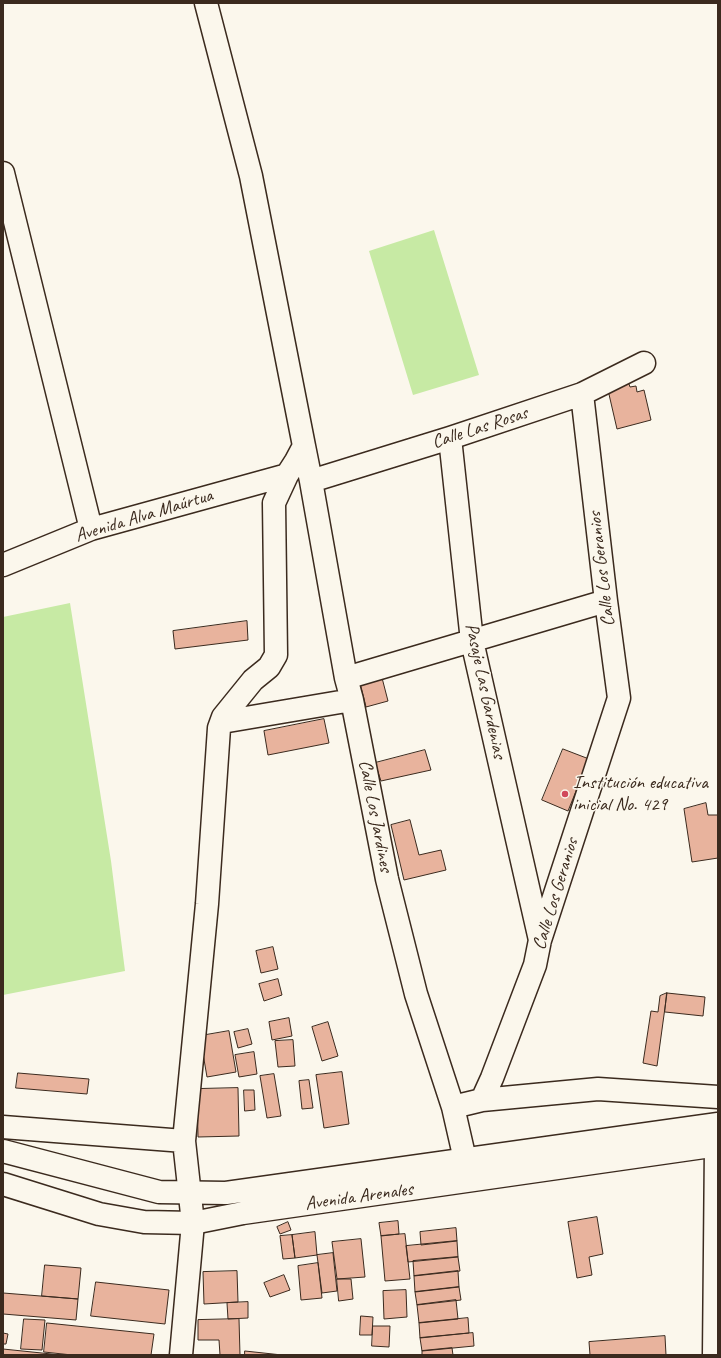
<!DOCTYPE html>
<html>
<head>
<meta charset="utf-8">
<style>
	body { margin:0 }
	#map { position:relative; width:721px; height:1358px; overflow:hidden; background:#fbf7ec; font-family:Caveat,sans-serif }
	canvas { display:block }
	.frame { position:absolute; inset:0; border:4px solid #3b2a1e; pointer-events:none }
</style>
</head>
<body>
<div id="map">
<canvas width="721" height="1358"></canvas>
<div class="frame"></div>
</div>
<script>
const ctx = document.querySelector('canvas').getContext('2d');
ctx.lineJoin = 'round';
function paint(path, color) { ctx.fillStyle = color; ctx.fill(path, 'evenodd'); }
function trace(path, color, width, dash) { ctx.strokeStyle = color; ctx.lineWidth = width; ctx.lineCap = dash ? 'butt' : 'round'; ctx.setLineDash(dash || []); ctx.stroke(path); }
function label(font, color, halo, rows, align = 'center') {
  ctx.font = font + ' Caveat,sans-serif'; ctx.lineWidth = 3; ctx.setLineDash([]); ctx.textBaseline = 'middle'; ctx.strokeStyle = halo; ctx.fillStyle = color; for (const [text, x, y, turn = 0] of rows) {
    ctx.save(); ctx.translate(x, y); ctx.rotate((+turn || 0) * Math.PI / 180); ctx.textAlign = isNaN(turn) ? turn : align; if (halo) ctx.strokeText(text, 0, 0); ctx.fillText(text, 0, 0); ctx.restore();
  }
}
paint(new Path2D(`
	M 434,230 L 479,375 L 413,395 L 369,251 Z
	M 70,603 L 111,861 L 125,971 L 3,995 L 3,617 Z`), '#c7eaa4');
const building = new Path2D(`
	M 629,384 L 630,387 L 636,386 L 637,392 L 644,390 L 651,420 L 617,429 L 608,390 Z
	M 247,621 L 248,640 L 175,649 L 173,631 Z
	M 380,670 L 388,701 L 366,707 L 358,675 Z
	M 324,719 L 329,743 L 268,755 L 264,731 Z
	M 563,749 L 589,759 L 568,811 L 542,800 Z
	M 425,750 L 431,770 L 381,781 L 375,763 Z
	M 706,803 L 708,815 L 718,815 L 718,858 L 692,862 L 684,809 Z
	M 410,820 L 419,855 L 441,850 L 446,870 L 404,880 L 391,825 Z
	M 273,947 L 278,969 L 261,973 L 256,951 Z
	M 278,979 L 282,995 L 264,1001 L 259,984 Z
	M 667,993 L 657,1066 L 643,1063 L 651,1011 L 658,1012 L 660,996 Z
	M 667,993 L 705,997 L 703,1016 L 665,1012 Z
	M 289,1018 L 292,1036 L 272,1040 L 269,1022 Z
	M 328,1022 L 338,1056 L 322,1061 L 312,1027 Z
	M 248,1029 L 252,1044 L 238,1048 L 234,1032 Z
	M 229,1031 L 236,1072 L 207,1077 L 200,1036 Z
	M 293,1040 L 295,1066 L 278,1067 L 275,1041 Z
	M 254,1052 L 257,1074 L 239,1077 L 235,1055 Z
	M 342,1072 L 349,1124 L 324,1128 L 316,1075 Z
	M 18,1073 L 89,1079 L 87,1094 L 16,1088 Z
	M 274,1074 L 281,1116 L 267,1118 L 260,1076 Z
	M 309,1080 L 313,1108 L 302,1109 L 299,1081 Z
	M 238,1088 L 239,1136 L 198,1137 L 197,1089 Z
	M 244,1090 L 254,1090 L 255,1110 L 245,1111 Z
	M 597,1217 L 603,1254 L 589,1257 L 592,1275 L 577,1278 L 568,1222 Z
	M 398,1221 L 399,1234 L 381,1236 L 379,1223 Z
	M 288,1222 L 291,1230 L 280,1234 L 277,1227 Z
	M 456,1228 L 457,1241 L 421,1245 L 420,1232 Z
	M 315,1232 L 317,1255 L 295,1258 L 292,1235 Z
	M 405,1234 L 410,1279 L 385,1281 L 381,1236 Z
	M 292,1235 L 295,1258 L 283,1259 L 280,1236 Z
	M 361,1239 L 365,1277 L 337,1279 L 332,1242 Z
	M 457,1241 L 458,1257 L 408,1262 L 406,1246 Z
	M 333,1253 L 337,1291 L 322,1293 L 317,1255 Z
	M 458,1257 L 460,1271 L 414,1276 L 413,1261 Z
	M 318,1263 L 322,1298 L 301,1300 L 298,1266 Z
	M 45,1265 L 81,1268 L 78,1299 L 42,1296 Z
	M 237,1271 L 238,1302 L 204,1304 L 203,1272 Z
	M 458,1271 L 459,1287 L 415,1292 L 414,1276 Z
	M 284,1275 L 290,1290 L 270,1297 L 264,1283 Z
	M 337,1279 L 351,1279 L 353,1299 L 339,1301 Z
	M 96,1282 L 169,1290 L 165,1324 L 91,1316 Z
	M 459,1287 L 461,1300 L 417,1305 L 415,1292 Z
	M 406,1290 L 407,1317 L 384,1319 L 383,1291 Z
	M 3,1293 L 78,1299 L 76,1320 L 3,1314 Z
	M 456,1300 L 458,1319 L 419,1323 L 417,1305 Z
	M 248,1302 L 248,1318 L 228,1319 L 227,1303 Z
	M 361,1316 L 373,1317 L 372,1335 L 360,1335 Z
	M 468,1318 L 469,1333 L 420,1338 L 419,1323 Z
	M 24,1319 L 45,1320 L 42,1350 L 21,1349 Z
	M 239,1319 L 240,1355 L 220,1355 L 219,1340 L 198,1340 L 198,1320 Z
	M 47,1323 L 154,1334 L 151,1355 L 72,1355 L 44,1352 Z
	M 373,1326 L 390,1326 L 389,1347 L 372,1346 Z
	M 3,1333 L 8,1334 L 6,1344 L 3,1344 Z
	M 473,1333 L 474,1346 L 422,1351 L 420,1338 Z
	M 665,1336 L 666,1355 L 590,1355 L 589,1342 Z
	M 452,1348 L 453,1355 L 422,1355 L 422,1351 Z
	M 3,1349 L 61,1355 L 3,1355 Z
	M 245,1351 L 282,1355 L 245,1355 Z`);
paint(building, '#e8b39d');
trace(building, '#3b2a1e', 1);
const street = new Path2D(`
	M 3,173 L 91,529
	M 450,438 L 472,641 L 540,940
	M 304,446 L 311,481 L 346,678 L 352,700 L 387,879 L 416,994 L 453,1107 L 469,1177
	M 311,481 L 450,438 L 582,394 L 644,363
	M 3,565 L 91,529 L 287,475
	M 346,678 L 606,601
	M 222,722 L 352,700
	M 482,1100 L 598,1089 L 718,1097
	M 453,1107 L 482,1100 L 492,1078 L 535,965 L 540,940 L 619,698 L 606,601 L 582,394
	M 3,1127 L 184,1141
	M 181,1355 L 193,1223 L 184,1141 L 207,904 L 219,728 L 223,717 L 253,680 L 269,667 L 276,655 L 274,503 L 287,475 L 296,461 L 304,446 L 251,176 L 206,3
	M 714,1355 L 716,1145 L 717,1127`);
const secondary = new Path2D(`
	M 3,1151 L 159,1192 L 226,1193 L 718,1124
	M 3,1184 L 99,1214 L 144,1222 L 193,1223 L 243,1213 L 718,1145`);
trace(street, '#3b2a1e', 25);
trace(secondary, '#3b2a1e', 25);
trace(street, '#fbf7ec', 22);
trace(secondary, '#fbf7ec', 22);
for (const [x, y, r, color] of [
	[565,794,4,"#d1495b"]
]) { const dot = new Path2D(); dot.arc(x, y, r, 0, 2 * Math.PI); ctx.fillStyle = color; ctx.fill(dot); trace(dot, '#fbf7ec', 1.5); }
label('19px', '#3b2a1e', '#fbf7ec', [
	["Calle Las Rosas",480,428,-18],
	["Avenida Alva Maúrtua",144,516,-17],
	["Calle Los Geranios",602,569,-97],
	["Pasaje Las Gardenias",485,691,78],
	["Calle Los Jardines",375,816,79],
	["Calle Los Geranios",556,894,-73],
	["Avenida Arenales",359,1197,-8]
]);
label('19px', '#3b2a1e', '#fbf7ec', [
	["Institución educativa",573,783],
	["inicial No. 429",573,805]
], 'left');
</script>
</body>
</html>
